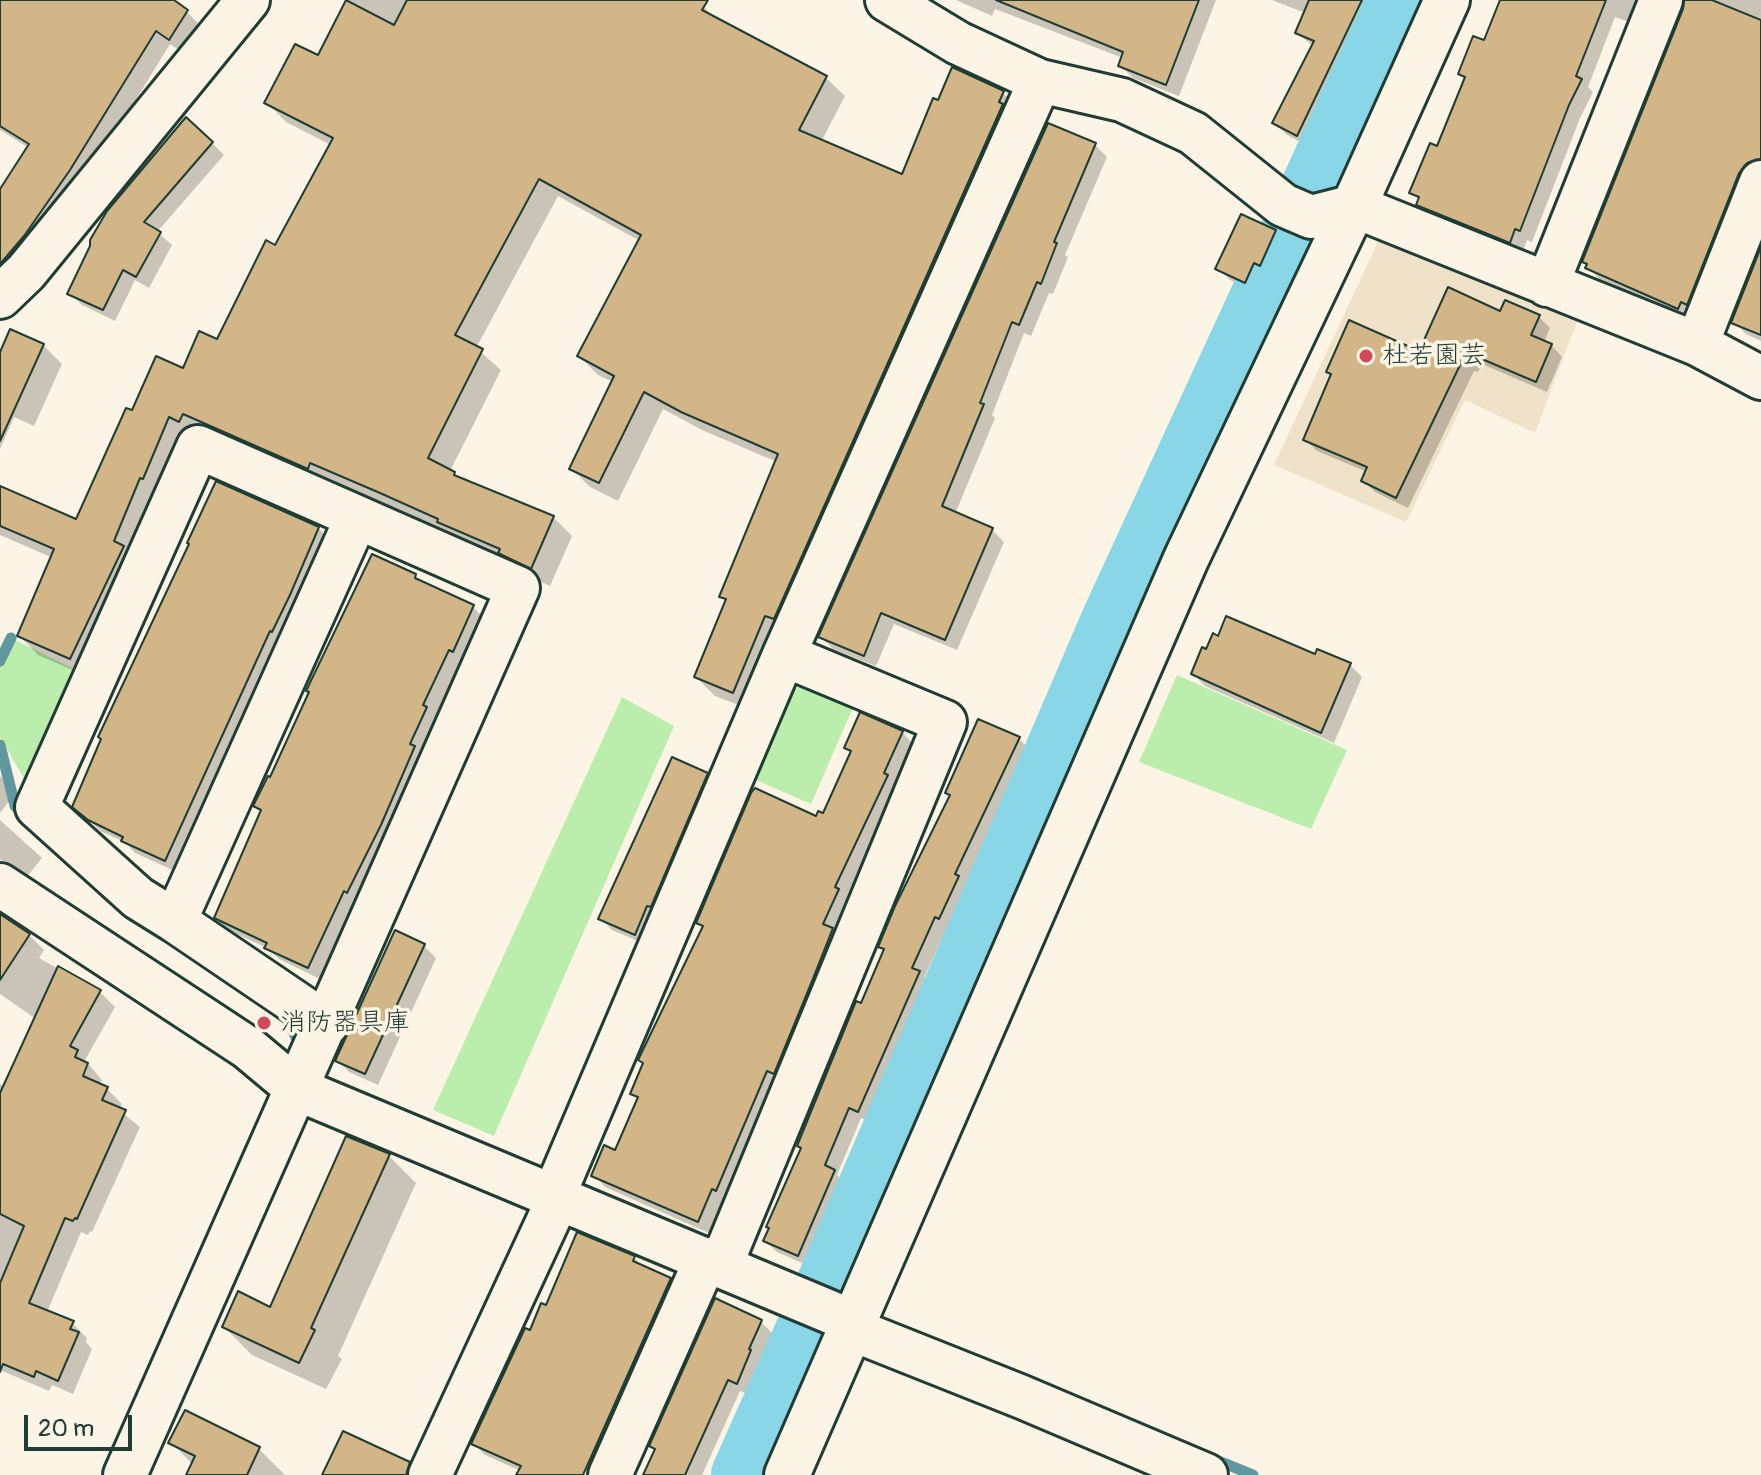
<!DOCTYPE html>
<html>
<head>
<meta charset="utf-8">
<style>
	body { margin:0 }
	#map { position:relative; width:1761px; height:1475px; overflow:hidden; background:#fcf5e5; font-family:Pangolin,sans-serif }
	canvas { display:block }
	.scale { position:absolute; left:24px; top:1415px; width:108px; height:36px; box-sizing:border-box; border:4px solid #1f3d34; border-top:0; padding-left:10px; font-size:24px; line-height:28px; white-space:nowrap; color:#1f3d34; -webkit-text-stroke:6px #fcf5e5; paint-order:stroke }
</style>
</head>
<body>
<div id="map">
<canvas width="1761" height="1475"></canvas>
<div class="scale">20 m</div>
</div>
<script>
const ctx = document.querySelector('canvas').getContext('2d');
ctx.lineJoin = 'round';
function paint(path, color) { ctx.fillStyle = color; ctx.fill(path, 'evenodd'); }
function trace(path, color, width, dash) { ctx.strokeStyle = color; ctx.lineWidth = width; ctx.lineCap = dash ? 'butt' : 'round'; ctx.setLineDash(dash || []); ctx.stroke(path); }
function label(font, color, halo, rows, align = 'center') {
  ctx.font = font + ' Pangolin,"Klee One",sans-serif'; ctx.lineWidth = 7; ctx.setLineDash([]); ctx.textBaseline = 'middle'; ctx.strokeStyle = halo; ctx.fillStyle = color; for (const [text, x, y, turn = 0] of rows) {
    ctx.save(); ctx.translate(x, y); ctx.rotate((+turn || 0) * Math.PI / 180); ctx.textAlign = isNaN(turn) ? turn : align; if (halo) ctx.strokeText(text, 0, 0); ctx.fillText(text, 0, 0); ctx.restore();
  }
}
paint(new Path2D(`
	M 1382,233 L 1580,313 L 1535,433 L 1465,400 L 1406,522 L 1274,465 Z`), '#f0e2c9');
paint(new Path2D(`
	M 11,638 L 84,674 L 29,787 L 0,737 L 0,661 Z
	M 1177,675 L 1347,750 L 1311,829 L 1139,762 Z
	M 807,683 L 855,703 L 811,804 L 749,777 L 786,694 Z
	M 622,697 L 674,726 L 494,1136 L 433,1110 Z`), '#bbedad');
paint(new Path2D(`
	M 0,0 L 168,0 L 187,12 L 201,26 L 184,53 L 170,44 L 84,184 L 0,278 L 0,189 L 29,148 L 0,130 Z
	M 348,0 L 691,0 L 704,7 L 718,21 L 826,78 L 845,96 L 821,142 L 903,176 L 1002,92 L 1021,111 L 752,710 L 715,696 L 696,677 L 727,601 L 721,596 L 777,462 L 702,430 L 663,409 L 618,501 L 590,487 L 571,468 L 613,382 L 598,375 L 579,356 L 640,241 L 558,196 L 476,348 L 501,370 L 450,471 L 460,480 L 553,517 L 572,536 L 550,586 L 519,571 L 510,562 L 330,481 L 327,487 L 202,431 L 89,677 L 38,655 L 20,636 L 53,558 L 0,535 L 0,488 L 77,522 L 133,413 L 218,342 L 276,248 L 331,145 L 286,122 L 267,103 L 319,58 Z
	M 956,0 L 1216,0 L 1179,96 L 1133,78 L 1120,65 L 1123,58 L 995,9 L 992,16 Z
	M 1272,0 L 1376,0 L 1369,16 L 1372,18 L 1310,147 L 1287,135 L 1274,123 L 1314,47 L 1297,33 L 1305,13 Z
	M 1501,0 L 1638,0 L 1629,22 L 1615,17 L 1588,87 L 1593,92 L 1580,118 L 1532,242 L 1527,240 L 1522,253 L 1430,216 L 1418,204 L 1420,200 L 1411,192 L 1438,149 L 1466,79 L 1460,73 L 1485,43 Z
	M 1688,0 L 1761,0 L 1761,174 L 1691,320 L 1600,280 L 1584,262 Z
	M 212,143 L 224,155 L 157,232 L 172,245 L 149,288 L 135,280 L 115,321 L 82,305 L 70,293 L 90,251 L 88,249 L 108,212 Z
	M 1095,145 L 1107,157 L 1065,255 L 1068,257 L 1053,294 L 1049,293 L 1031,336 L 1024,333 L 992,415 L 995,418 L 955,514 L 992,530 L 1004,542 L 957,650 L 894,624 L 876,666 L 833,649 L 821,637 Z
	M 1275,232 L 1287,244 L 1273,276 L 1267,274 L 1258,293 L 1230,280 L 1218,268 Z
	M 1761,253 L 1761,341 L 1746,334 L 1734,322 Z
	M 1501,314 L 1538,316 L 1550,328 L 1544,342 L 1551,345 L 1562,357 L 1547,392 L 1482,364 L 1478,372 L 1474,371 L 1408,508 L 1375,492 L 1363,480 L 1367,472 L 1317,451 L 1306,440 L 1420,354 Z
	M 43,345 L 62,364 L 34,426 L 14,417 L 0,449 L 0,357 Z
	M 318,528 L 330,540 L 177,872 L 135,853 L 125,842 L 102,832 L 87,818 Z
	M 415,576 L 423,584 L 473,607 L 485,619 L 465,662 L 461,661 L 435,717 L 438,721 L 320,979 L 279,959 L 267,948 L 228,930 L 216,918 L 262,812 L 256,806 L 271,780 Z
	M 1316,656 L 1350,665 L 1362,677 L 1334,743 L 1205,686 L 1193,674 Z
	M 902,732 L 913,744 L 895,785 L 898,788 L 846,899 L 849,902 L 835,933 L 843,942 L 728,1201 L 724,1199 L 709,1233 L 605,1187 L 594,1175 L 616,1153 L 639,1100 L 632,1093 L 704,928 L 698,923 L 817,818 L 824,816 L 852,753 L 847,748 Z
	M 1019,739 L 1030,750 L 966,886 L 970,889 L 951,929 L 947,927 L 924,978 L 931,985 L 870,1122 L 861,1118 L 837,1175 L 845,1183 L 809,1266 L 777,1252 L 765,1241 L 886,951 L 881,946 L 951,797 L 947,792 Z
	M 706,775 L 718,787 L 647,945 L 612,930 L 600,918 Z
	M 0,776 L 16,792 L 0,813 Z
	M 0,820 L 42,858 L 25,879 L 0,859 Z
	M 0,915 L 29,935 L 44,950 L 39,958 L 100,992 L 115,1007 L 85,1060 L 102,1080 L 100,1086 L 107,1089 L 122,1104 L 119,1110 L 140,1127 L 92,1232 L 90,1231 L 88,1235 L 81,1232 L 47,1312 L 72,1323 L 87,1338 L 86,1342 L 92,1349 L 73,1394 L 52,1385 L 49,1391 L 0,1370 L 0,1084 L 5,1087 L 36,1019 L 0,994 Z
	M 424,946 L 436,958 L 378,1085 L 349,1072 L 337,1060 Z
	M 389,1156 L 416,1183 L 338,1356 L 342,1359 L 326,1389 L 252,1355 L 224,1327 L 271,1310 Z
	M 634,1258 L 645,1269 L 670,1280 L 682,1292 L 605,1465 L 586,1457 L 577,1475 L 519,1475 L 521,1471 L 485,1455 L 473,1443 L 531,1333 L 547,1308 Z
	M 761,1322 L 773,1334 L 749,1394 L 740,1391 L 702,1475 L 645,1475 Z
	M 171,1442 L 259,1449 L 285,1475 L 189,1475 L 193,1465 Z`), '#0003');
trace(new Path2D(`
	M 0,661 L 11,638
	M 0,745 L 15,806 L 27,817
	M 282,1011 L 298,1041
	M 1209,1457 L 1253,1475`), '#5f999f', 11);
trace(new Path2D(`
	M 744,1475 L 828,1287 L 1114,621 L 1400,0`), '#89d6e7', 66);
const building = new Path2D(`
	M 0,0 L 174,0 L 188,10 L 169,40 L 156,31 L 70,170 L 24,236 L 0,264 L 0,189 L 29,144 L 0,126 Z
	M 346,0 L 394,25 L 407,0 L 708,0 L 702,10 L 827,76 L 799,130 L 902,174 L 933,98 L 938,100 L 952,67 L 1004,91 L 999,102 L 1003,104 L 774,619 L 765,616 L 733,693 L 694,677 L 726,599 L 719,597 L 778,454 L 681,412 L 644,392 L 599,483 L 569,469 L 614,376 L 577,356 L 641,235 L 539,179 L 455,335 L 483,349 L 428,458 L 455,472 L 454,475 L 554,516 L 531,569 L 498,553 L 500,549 L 437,522 L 438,519 L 380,493 L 310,463 L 308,469 L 183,414 L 179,422 L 169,417 L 143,479 L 140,478 L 114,541 L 124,546 L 70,659 L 17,636 L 54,549 L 0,526 L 0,486 L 76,519 L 126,408 L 132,410 L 156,356 L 183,368 L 199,331 L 217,339 L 266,240 L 275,245 L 333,138 L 264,103 L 295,44 L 318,55 Z
	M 996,0 L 1199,0 L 1166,85 L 1118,66 L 1123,52 Z
	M 1309,0 L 1362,0 L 1297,136 L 1272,123 L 1314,41 L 1295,33 Z
	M 1500,0 L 1606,0 L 1576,76 L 1582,79 L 1569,105 L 1520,231 L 1515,229 L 1510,243 L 1416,205 L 1419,197 L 1409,193 L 1430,143 L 1437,146 L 1465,77 L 1458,74 L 1473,36 L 1484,40 Z
	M 1684,0 L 1712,0 L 1761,20 L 1761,159 L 1747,163 L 1739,173 L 1687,305 L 1681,302 L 1678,309 L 1585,268 L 1587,264 L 1582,262 L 1683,9 Z
	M 186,117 L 213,142 L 144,222 L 161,232 L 136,277 L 123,270 L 103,310 L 67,294 L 90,246 L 90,240 L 107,211 Z
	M 1048,123 L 1096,143 L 1054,242 L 1057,243 L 1041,284 L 1037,282 L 1019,325 L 1012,322 L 980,403 L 984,404 L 942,506 L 993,528 L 945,640 L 881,613 L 864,656 L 818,637 Z
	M 1241,214 L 1276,230 L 1260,266 L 1254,263 L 1245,283 L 1215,269 Z
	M 1761,247 L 1761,335 L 1731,323 Z
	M 1448,287 L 1500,311 L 1505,300 L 1540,315 L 1531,335 L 1552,344 L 1536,382 L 1470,354 L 1466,362 L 1462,361 L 1396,498 L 1361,481 L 1367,467 L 1303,440 L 1331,374 L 1326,372 L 1349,320 L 1419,351 Z
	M 10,329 L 44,344 L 0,441 L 0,352 Z
	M 216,481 L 319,527 L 290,595 L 272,632 L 270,631 L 165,861 L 121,841 L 123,837 L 88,820 L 72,807 L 101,739 L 98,737 L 189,544 L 187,543 Z
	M 372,554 L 416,574 L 415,578 L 474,605 L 453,652 L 449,650 L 423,705 L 427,707 L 410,744 L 415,746 L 381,825 L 347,893 L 344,891 L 308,968 L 264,948 L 267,943 L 214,918 L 261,810 L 253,806 L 268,776 L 270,777 L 309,692 L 306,691 Z
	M 1226,616 L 1315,654 L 1317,649 L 1351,663 L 1321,733 L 1191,674 L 1202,647 L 1206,649 L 1213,633 L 1218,636 Z
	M 860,712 L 903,731 L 884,773 L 888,775 L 835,887 L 839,889 L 823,924 L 833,928 L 812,981 L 774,1074 L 767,1071 L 716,1191 L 712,1189 L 698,1222 L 591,1176 L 604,1145 L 615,1150 L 638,1097 L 630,1094 L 643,1063 L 638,1060 L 703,926 L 696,923 L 751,793 L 755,788 L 816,816 L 818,811 L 823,813 L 851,751 L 844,748 Z
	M 978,719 L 1020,737 L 955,874 L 959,876 L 939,919 L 935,917 L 912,968 L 920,971 L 858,1112 L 849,1108 L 825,1165 L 835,1170 L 798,1256 L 763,1241 L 769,1228 L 766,1227 L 801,1148 L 797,1146 L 856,1001 L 861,1003 L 884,949 L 878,947 L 895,906 L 950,795 L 945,793 Z
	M 672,757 L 708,773 L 651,907 L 647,906 L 635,935 L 598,919 Z
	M 0,914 L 30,934 L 0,980 Z
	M 395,930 L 425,944 L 365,1074 L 335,1061 Z
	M 58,966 L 101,990 L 70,1046 L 78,1050 L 75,1057 L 88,1063 L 83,1076 L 108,1087 L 102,1100 L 126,1110 L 77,1219 L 75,1218 L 73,1221 L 65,1218 L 29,1303 L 74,1321 L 70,1329 L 79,1332 L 58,1381 L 36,1371 L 34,1377 L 3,1364 L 0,1372 L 0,1283 L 24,1226 L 0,1214 L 0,1093 Z
	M 346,1136 L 390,1154 L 311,1328 L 315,1330 L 299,1363 L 222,1327 L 238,1291 L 270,1307 Z
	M 577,1232 L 635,1256 L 633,1261 L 671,1278 L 583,1475 L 516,1475 L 521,1466 L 471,1444 L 525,1328 L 530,1330 L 541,1303 L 546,1305 Z
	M 715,1298 L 762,1320 L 749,1349 L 751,1350 L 737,1384 L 728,1380 L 685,1475 L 643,1475 L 655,1449 L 649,1446 Z
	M 185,1410 L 260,1447 L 247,1475 L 186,1475 L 195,1456 L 168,1443 Z
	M 343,1431 L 410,1462 L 406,1475 L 322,1475 Z`);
paint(building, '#d3b688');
trace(building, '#1f3d34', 2);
const minor = new Path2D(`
	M 887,0 L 958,43 L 1040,81 L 1122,100 L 1193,133 L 1283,205 L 1311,217 L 1354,206 L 1697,344 L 1761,182
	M 1547,285 L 1661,0
	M 0,297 L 26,272 L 248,0
	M 1697,344 L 1761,378
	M 0,885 L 248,1048 L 297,1089 L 854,1322
	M 175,921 L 357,517
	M 554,1195 L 784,655 L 1040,81
	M 721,1265 L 945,722 L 784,655
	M 851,1329 L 1022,1397 L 1206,1475
	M 125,1475 L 518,588 L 198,447 L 37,807 L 138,898 L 175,921 L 327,1024
	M 430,1475 L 559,1197
	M 610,1475 L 706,1259`);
const tertiary = new Path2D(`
	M 787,1475 L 1186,559 L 1354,206 L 1447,0`);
trace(minor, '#1f3d34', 48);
trace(tertiary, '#1f3d34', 50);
trace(minor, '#fcf5e5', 42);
trace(tertiary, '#fcf5e5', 44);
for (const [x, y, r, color] of [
	[1366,356,8,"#d1495b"],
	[264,1023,8,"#d1495b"]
]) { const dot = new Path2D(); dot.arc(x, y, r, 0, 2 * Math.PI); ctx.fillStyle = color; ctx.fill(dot); trace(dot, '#fcf5e5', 3); }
label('26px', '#1f3d34', '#fcf5e5', [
	["杜若園芸",1382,356],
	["消防器具庫",280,1023]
], 'left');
</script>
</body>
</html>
